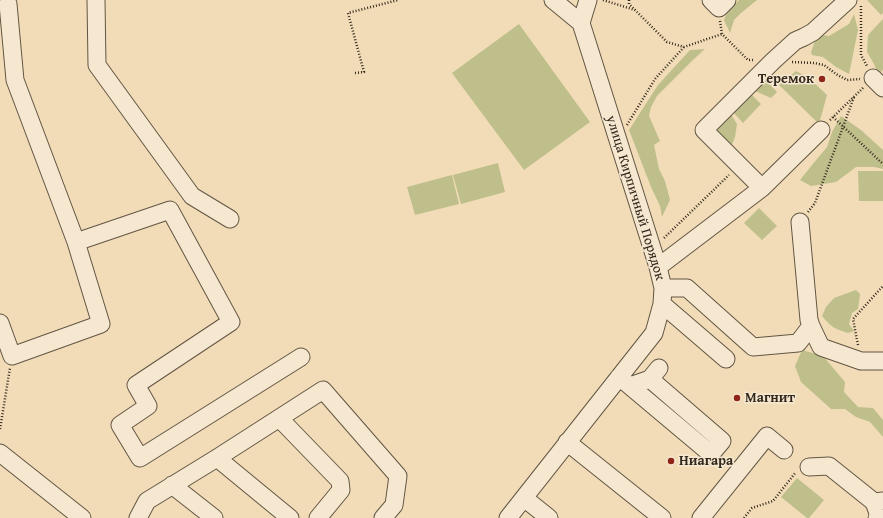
<!DOCTYPE html>
<html>
<head>
<meta charset="utf-8">
<style>
	body { margin:0 }
	canvas { display:block; background:#f1dcb7 }
</style>
</head>
<body>
<canvas width="883" height="518"></canvas>
<script>
const ctx = document.querySelector('canvas').getContext('2d');
ctx.lineJoin = 'round';
function paint(path, color) { ctx.fillStyle = color; ctx.fill(path, 'evenodd'); }
function trace(path, color, width, dash) { ctx.strokeStyle = color; ctx.lineWidth = width; ctx.lineCap = dash ? 'butt' : 'round'; ctx.setLineDash(dash || []); ctx.stroke(path); }
function label(font, color, halo, rows, align = 'center') {
  ctx.font = font + ' "Gentium Book Plus",serif'; ctx.lineWidth = 3; ctx.setLineDash([]); ctx.textBaseline = 'middle'; ctx.strokeStyle = halo; ctx.fillStyle = color; for (const [text, x, y, turn = 0] of rows) {
    ctx.save(); ctx.translate(x, y); ctx.rotate((+turn || 0) * Math.PI / 180); ctx.textAlign = isNaN(turn) ? turn : align; if (halo) ctx.strokeText(text, 0, 0); ctx.fillText(text, 0, 0); ctx.restore();
  }
}
paint(new Path2D(`
	M 739,0 L 757,0 L 741,13 L 734,20 L 730,33 L 724,20 L 727,12 Z
	M 867,0 L 883,0 L 883,13 L 881,15 Z
	M 854,14 L 858,30 L 849,74 L 836,67 L 823,57 L 812,55 L 811,52 L 816,38 L 816,34 L 829,36 L 849,24 Z
	M 883,19 L 883,70 L 878,74 L 874,64 L 867,52 L 868,35 Z
	M 519,24 L 590,122 L 524,170 L 452,73 Z
	M 705,49 L 694,59 L 657,96 L 651,107 L 649,116 L 660,141 L 654,145 L 659,169 L 665,181 L 670,200 L 662,217 L 660,206 L 651,187 L 629,130 L 658,85 L 690,50 Z
	M 796,71 L 809,78 L 827,95 L 819,124 L 779,85 Z
	M 764,78 L 777,92 L 771,98 L 753,90 L 730,113 L 737,124 L 735,137 L 731,147 L 710,128 Z
	M 751,94 L 761,104 L 743,123 L 733,112 Z
	M 841,116 L 861,130 L 883,150 L 883,169 L 874,167 L 856,167 L 836,182 L 811,186 L 800,180 L 812,165 L 827,147 L 832,132 Z
	M 498,163 L 505,192 L 461,204 L 453,175 Z
	M 858,171 L 883,171 L 883,201 L 859,201 Z
	M 452,175 L 459,204 L 415,215 L 407,187 Z
	M 759,208 L 777,226 L 762,240 L 744,223 Z
	M 856,290 L 860,294 L 858,309 L 852,313 L 849,324 L 854,331 L 848,333 C 835,329 831,327 822,316 L 826,307 L 834,298 Z
	M 802,350 L 823,356 L 845,382 L 844,392 L 858,407 L 873,408 L 883,420 L 883,437 L 870,422 L 856,417 L 845,409 L 831,409 L 801,382 L 795,366 Z
	M 797,478 L 824,500 L 809,518 L 807,518 L 781,497 Z`), '#bfbf8b');
const minor = new Path2D(`
	M 96,0 L 97,65 L 192,196 L 230,219
	M 553,0 L 581,23
	M 711,0 L 719,8 L 727,0
	M 873,78 L 883,88
	M 762,188 L 704,130 L 773,61 L 795,41 L 804,37 L 813,32 L 848,0
	M 800,222 L 809,320 L 811,326 L 821,347 L 861,361 L 883,361
	M 76,242 L 170,210 L 231,322 L 136,385 L 148,406 L 120,425 L 140,458 L 301,357
	M 658,267 L 762,188 L 821,130
	M 663,288 L 687,288 L 753,347 L 798,343 L 811,326
	M 662,304 L 726,359
	M 0,323 L 12,356 L 101,324 L 76,242 L 15,80 L 8,4
	M 619,377 L 630,386 L 650,379 L 722,441 L 711,454 L 630,386
	M 650,379 L 659,368
	M 279,418 L 340,481 L 341,490 L 318,518
	M 567,442 L 662,518
	M 0,453 L 82,518
	M 217,458 L 290,518
	M 809,467 L 829,466 L 874,502 L 883,501
	M 172,485 L 214,518
	M 524,498 L 549,518
	M 874,502 L 879,516 L 877,518
	M 138,518 L 147,501 L 217,458 L 323,390 L 398,476 L 394,505 L 383,518
	M 508,518 L 654,333 L 662,304 L 663,288 L 658,267 L 581,23 L 588,0
	M 701,518 L 767,436 L 784,450`);
trace(minor, '#625544', 19);
trace(new Path2D(`
	M 603,0 L 635,10
	M 629,0 L 629,4 L 667,42 L 684,47 L 722,34
	M 861,6 L 861,55 L 867,66
	M 720,21 L 722,34 L 748,60 L 753,60
	M 792,62 L 814,63 L 824,65 L 836,74 L 847,80 L 860,79
	M 355,73 L 364,72 L 348,13 L 398,0
	M 833,117 L 883,164
	M 830,120 L 864,87
	M 627,125 L 655,79 L 684,47
	M 808,212 L 815,203 L 854,97
	M 664,238 L 729,175
	M 858,345 L 853,319 L 883,286
	M 0,429 L 10,368
	M 744,518 L 752,508 L 773,501 L 796,472`), '#33281d', 2.5, [1, 2]);
trace(minor, '#f6e8d0', 17);
for (const [x, y, r, color] of [
	[822,79,4,"#8f2418"],
	[737,398,4,"#8f2418"],
	[671,461,4,"#8f2418"]
]) { const dot = new Path2D(); dot.arc(x, y, r, 0, 2 * Math.PI); ctx.fillStyle = color; ctx.fill(dot); trace(dot, '#f6e8d0', 1.5); }
label('bold 14px', '#33281d', '#f6e8d0', [
	["Теремок",814,79,"right"],
	["Магнит",745,398],
	["Ниагара",679,461]
], 'left');
label('14px', '#33281d', '#f6e8d0', [
	["улица Кирпичный Порядок",635,198,73]
]);
</script>
</body>
</html>
